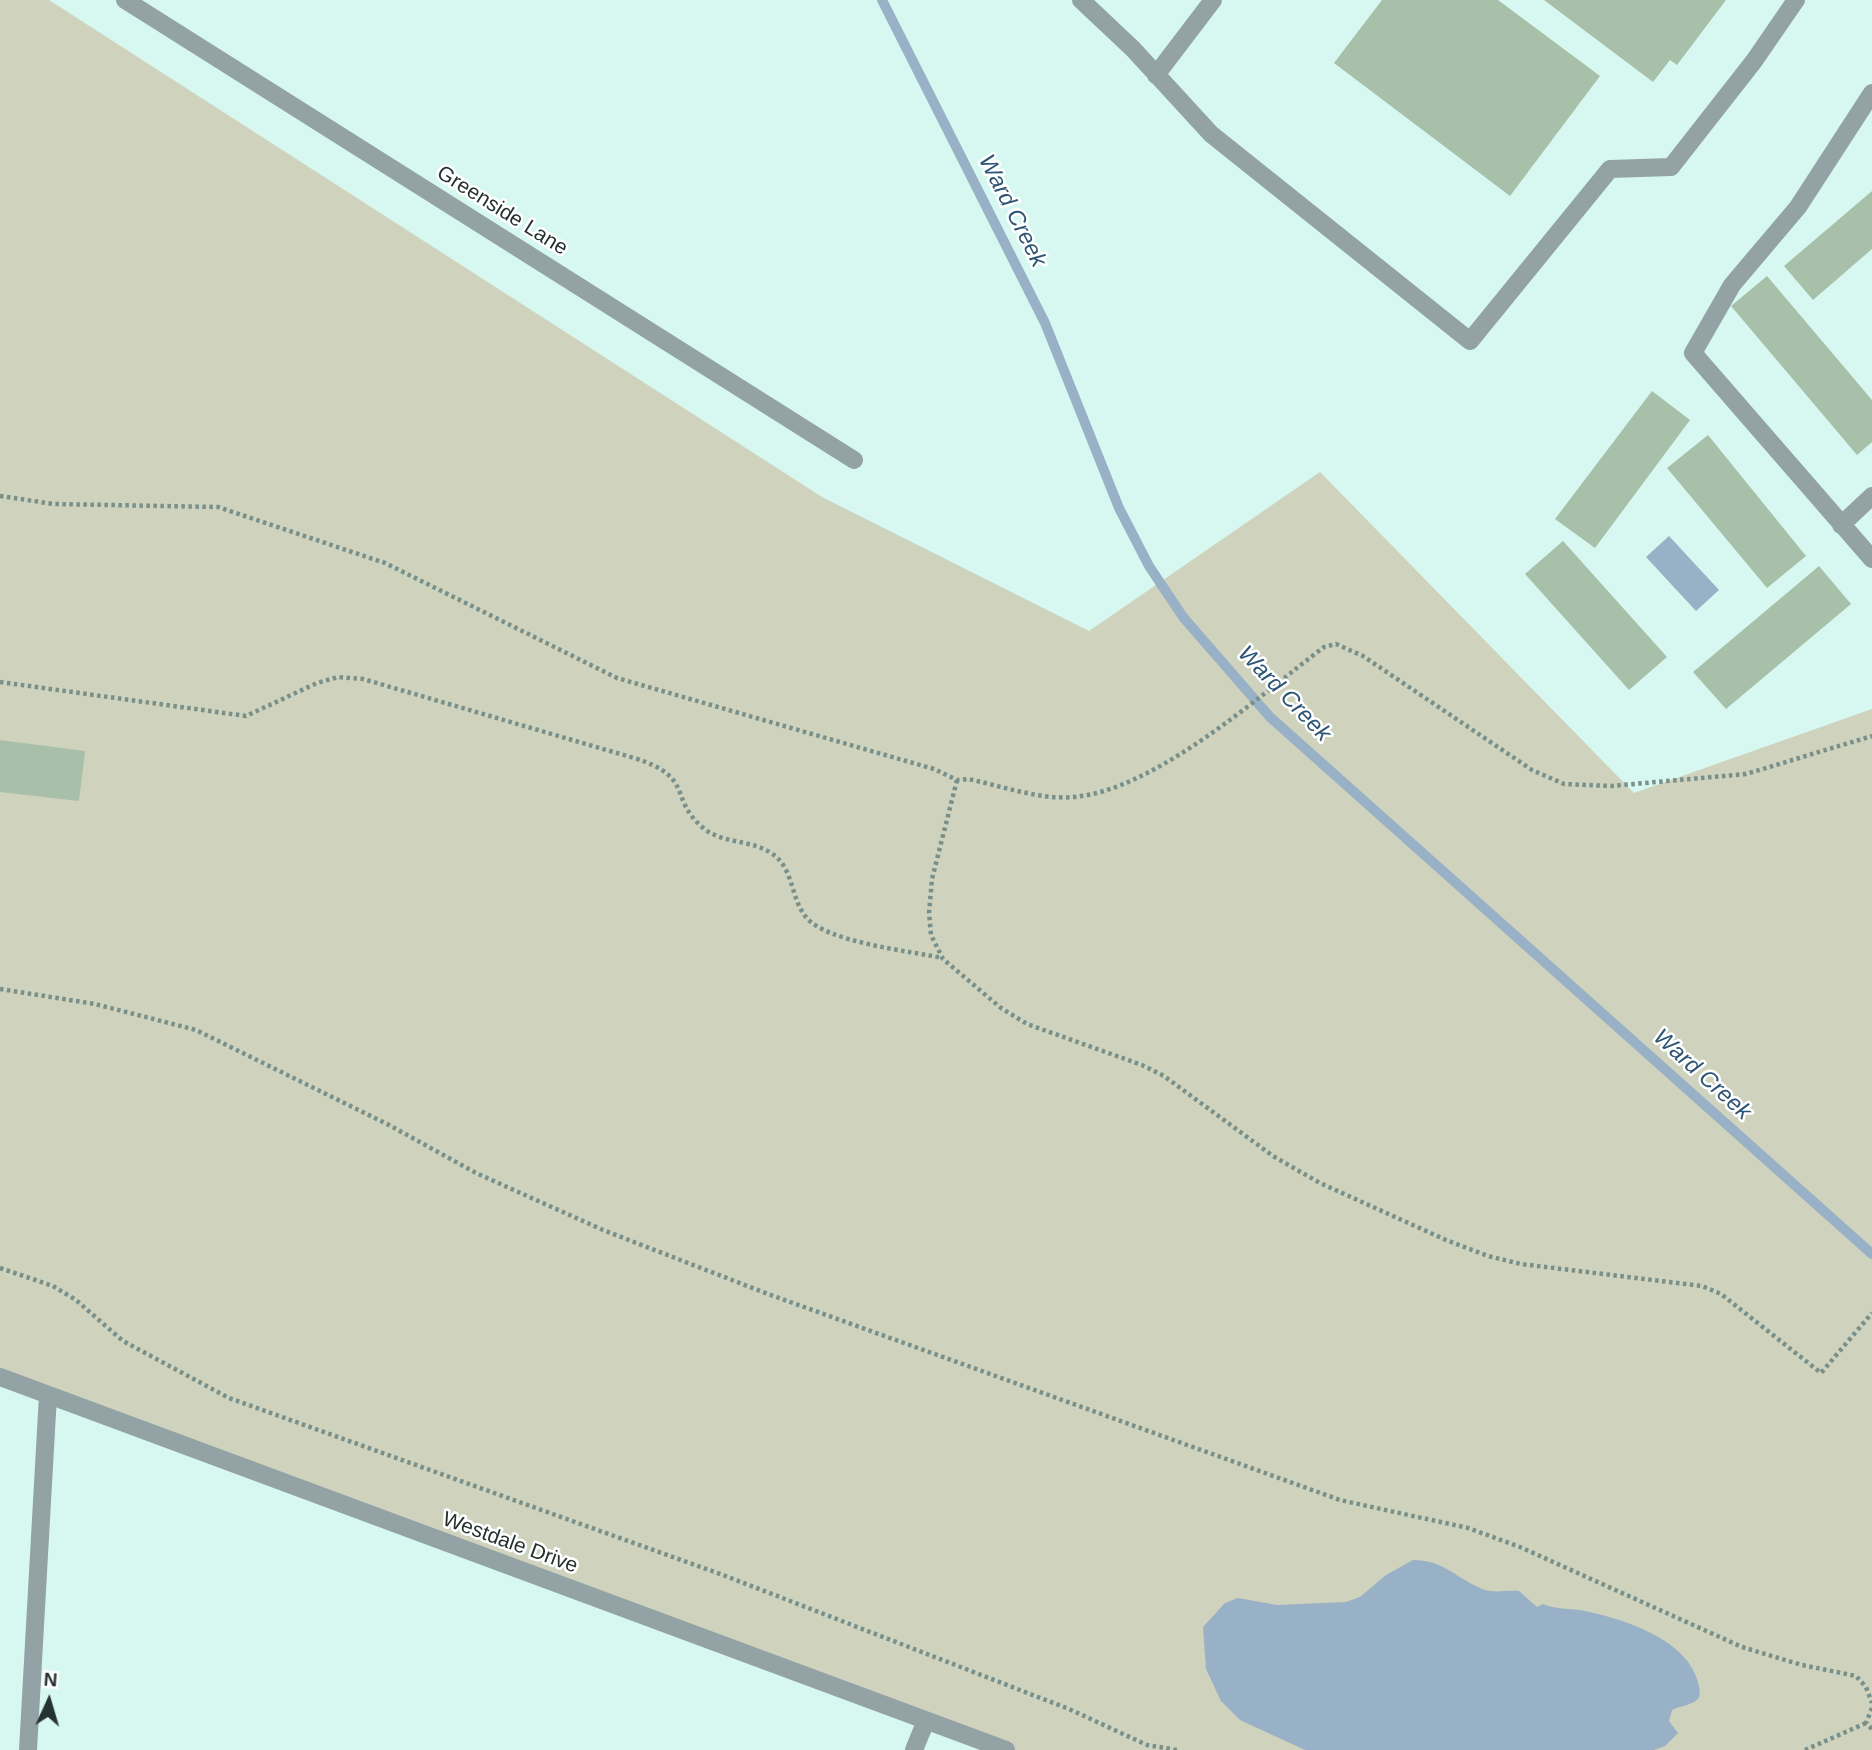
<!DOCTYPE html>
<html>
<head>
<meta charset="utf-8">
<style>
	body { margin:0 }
	#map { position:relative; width:1872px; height:1750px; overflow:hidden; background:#d6f8f0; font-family:Helvetica,sans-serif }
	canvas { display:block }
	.north { position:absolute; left:14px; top:1666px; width:70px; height:70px; -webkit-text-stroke:5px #fff; paint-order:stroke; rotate:4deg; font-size:19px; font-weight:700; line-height:28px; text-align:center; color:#25322f }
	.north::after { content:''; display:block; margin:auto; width:24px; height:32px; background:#25322f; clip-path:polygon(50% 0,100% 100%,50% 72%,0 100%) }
</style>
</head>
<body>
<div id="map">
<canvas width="1872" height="1750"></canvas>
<div class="north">N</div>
</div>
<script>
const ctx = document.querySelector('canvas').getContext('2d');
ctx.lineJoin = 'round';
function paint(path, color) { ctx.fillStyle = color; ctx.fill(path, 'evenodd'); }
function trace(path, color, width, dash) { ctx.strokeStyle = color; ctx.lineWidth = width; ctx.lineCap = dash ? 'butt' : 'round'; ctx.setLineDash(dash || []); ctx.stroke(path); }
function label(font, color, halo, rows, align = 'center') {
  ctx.font = font + ' Helvetica,sans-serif'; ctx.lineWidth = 5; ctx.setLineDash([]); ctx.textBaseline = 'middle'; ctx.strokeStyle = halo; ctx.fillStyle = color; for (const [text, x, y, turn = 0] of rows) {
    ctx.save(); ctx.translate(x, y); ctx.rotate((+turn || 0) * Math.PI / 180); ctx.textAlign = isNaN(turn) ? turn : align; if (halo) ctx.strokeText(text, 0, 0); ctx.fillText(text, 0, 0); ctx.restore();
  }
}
paint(new Path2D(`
	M 0,0 L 49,0 L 822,497 L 1089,631 L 1320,472 L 1634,793 L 1872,709 L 1872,1750 L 985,1750 L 0,1377 Z`), '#cfd2bc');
paint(new Path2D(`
	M 1669,536 L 1719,590 L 1696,611 L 1646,557 Z
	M 1413,1560 C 1443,1560 1455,1577 1480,1588 C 1492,1594 1506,1590 1519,1591 L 1537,1607 L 1543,1604 C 1558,1610 1570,1608 1585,1611 C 1623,1619 1684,1638 1697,1679 C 1699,1685 1702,1696 1697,1700 C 1692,1705 1679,1706 1672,1710 L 1669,1721 L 1678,1733 L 1665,1746 L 1654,1750 L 1305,1750 L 1240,1720 L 1221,1701 L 1206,1669 L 1203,1627 L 1225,1603 L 1238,1598 L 1277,1605 L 1346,1602 L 1360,1597 L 1386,1575 Z`), '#99b1c6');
trace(new Path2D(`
	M 882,0 L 1045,323 L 1119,508 L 1149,566 L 1183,617 L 1270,717 L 1872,1254`), '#99b1c6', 10);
paint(new Path2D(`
	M 1382,0 L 1498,0 L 1600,76 L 1510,196 L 1334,63 Z
	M 1544,0 L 1726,0 L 1677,65 L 1670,60 L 1653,82 Z
	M 1872,191 L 1872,249 L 1813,300 L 1784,266 Z
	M 1767,276 L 1872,400 L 1872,442 L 1857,455 L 1731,306 Z
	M 1652,391 L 1690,420 L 1595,548 L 1555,519 Z
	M 1708,435 L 1806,556 L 1767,588 L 1667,468 Z
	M 1563,541 L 1667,657 L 1629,690 L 1525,574 Z
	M 1819,566 L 1851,604 L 1726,709 L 1693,672 Z
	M 0,740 L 85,751 L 79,801 L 0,792 Z`), '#a8c0a9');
trace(new Path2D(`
	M 0,496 L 54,504 L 218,507 L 385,563 L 617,678 L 934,769 L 957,780 L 968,779 C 1002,786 1039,800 1074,797 C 1155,790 1259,696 1324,647 L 1336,644 L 1363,656 L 1532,770 L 1564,784 L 1611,786 L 1746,774 L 1872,736
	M 0,682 L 246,716 L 317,683 L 338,677 L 363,679 L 634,758 C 695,777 668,797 702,827 C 721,844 750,839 771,853 C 794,867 790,898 806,917 C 825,942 910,951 942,958
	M 957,780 L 932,879 L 929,913 L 931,935 L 943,959 L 1001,1008 L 1027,1024 L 1142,1065 L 1164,1076 L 1273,1156 L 1320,1183 L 1446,1240 L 1488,1256 L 1521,1264 L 1702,1286 L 1721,1294 L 1821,1373 L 1872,1313
	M 0,989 L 95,1004 L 196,1030 L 389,1125 L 476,1173 L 603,1230 L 768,1294 L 1340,1500 L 1468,1528 L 1520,1547 L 1742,1647 L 1802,1665 L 1856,1676 L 1866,1687 L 1872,1703
	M 0,1268 L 53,1286 L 76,1300 L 123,1341 L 229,1398 L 723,1575 L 1069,1709 L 1147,1745 L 1177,1750
	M 1872,1708 L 1866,1723 L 1872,1729
	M 1805,1750 L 1866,1723`), '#788f8a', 4.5, [3.5, 3.5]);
trace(new Path2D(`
	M 125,0 L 854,460
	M 1081,0 L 1133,49 L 1211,134 L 1470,341 L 1610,169 L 1671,167 L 1754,61 L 1796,0
	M 1156,75 L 1213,0
	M 1872,93 L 1798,207 L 1732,285 L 1693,353 L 1872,559
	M 1841,525 L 1872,496
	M 0,1377 L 1006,1750
	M 28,1750 L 48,1395
	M 914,1750 L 925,1723`), '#93a2a5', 18);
label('21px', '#25322f', '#fff', [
	["Greenside Lane",502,211,32],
	["Westdale Drive",510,1543,20]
]);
label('italic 23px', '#2c5475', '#fff', [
	["Ward Creek",1012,211,63],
	["Ward Creek",1284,694,46],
	["Ward Creek",1702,1075,42]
]);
</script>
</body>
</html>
